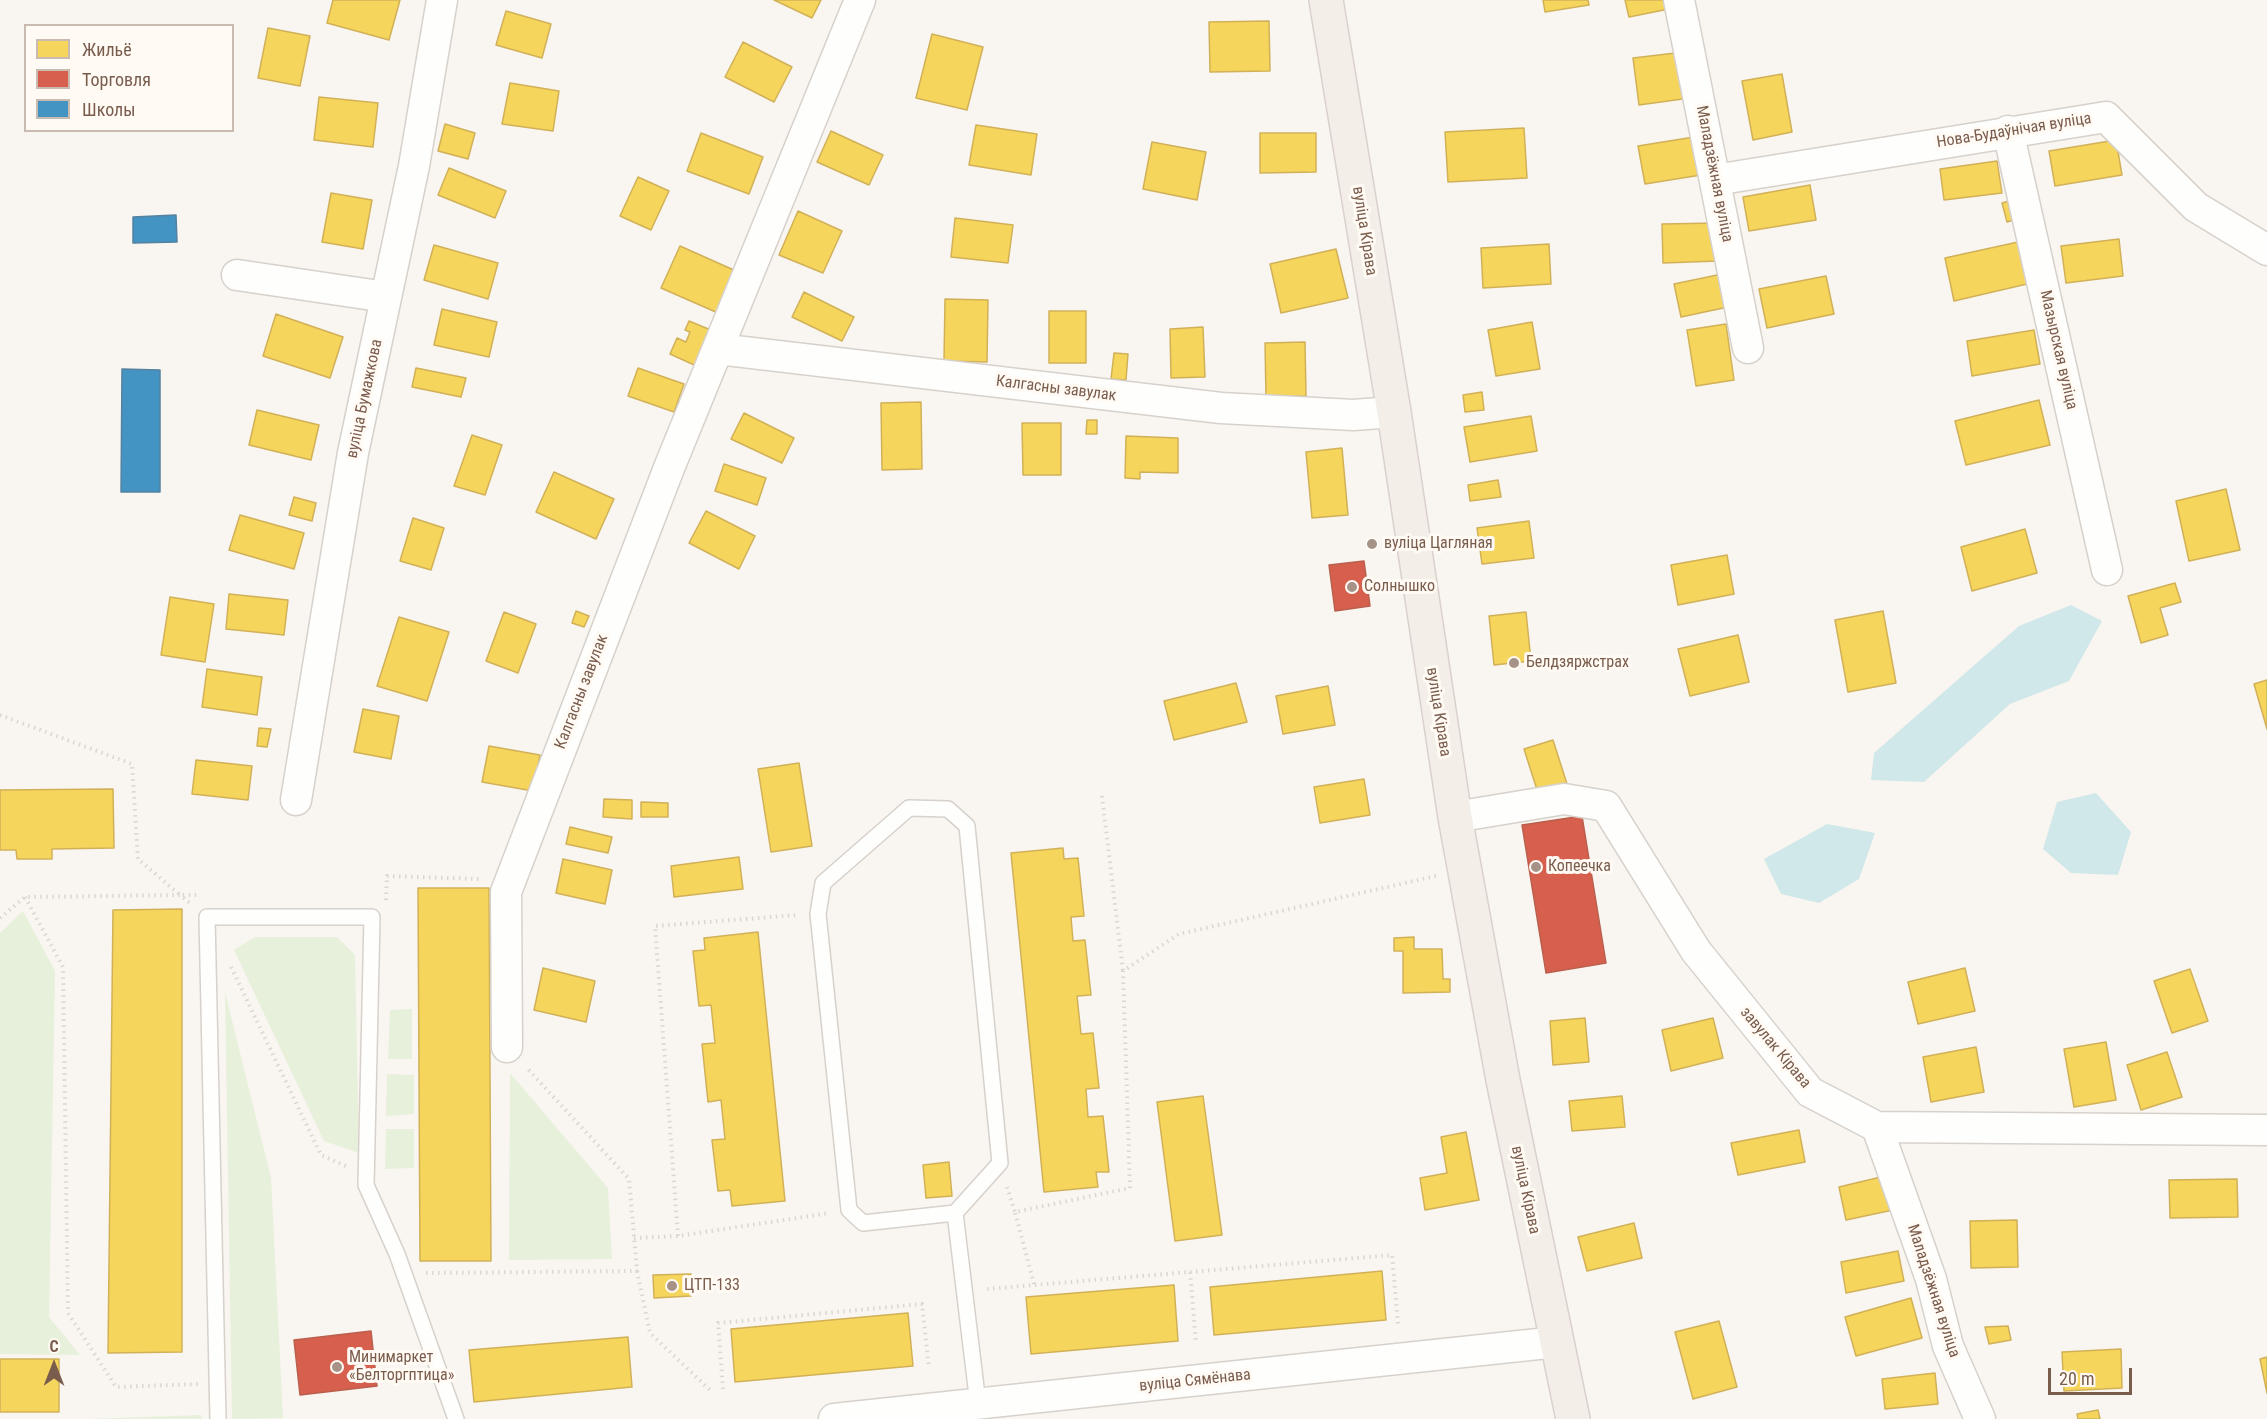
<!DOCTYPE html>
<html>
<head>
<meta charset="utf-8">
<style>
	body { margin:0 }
	#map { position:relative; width:2267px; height:1419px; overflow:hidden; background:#f9f5f0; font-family:"Roboto Condensed",sans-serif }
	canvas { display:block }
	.legend { position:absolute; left:24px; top:24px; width:210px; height:108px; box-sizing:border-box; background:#fffaf3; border:2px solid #cabbb1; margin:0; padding:8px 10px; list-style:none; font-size:18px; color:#7a5c4d }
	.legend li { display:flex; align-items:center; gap:12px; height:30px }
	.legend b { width:30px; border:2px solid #cabbb1 }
	.north { position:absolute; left:24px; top:1335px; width:60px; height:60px; -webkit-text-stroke:4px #fffaf3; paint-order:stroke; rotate:0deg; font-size:16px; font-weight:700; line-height:24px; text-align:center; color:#7a5c4d }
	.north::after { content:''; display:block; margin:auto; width:21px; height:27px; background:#7a5c4d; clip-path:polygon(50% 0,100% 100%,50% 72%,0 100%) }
	.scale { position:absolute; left:2048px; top:1368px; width:84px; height:27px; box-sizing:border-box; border:3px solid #7a5c4d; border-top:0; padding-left:8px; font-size:18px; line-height:21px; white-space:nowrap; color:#7a5c4d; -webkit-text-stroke:4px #fffaf3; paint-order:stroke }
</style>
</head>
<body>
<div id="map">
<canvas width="2267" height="1419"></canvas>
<ul class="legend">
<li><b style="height:16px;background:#f6d55c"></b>Жильё</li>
<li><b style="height:16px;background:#d6604d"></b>Торговля</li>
<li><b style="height:16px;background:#4393c3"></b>Школы</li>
</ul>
<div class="north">С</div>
<div class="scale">20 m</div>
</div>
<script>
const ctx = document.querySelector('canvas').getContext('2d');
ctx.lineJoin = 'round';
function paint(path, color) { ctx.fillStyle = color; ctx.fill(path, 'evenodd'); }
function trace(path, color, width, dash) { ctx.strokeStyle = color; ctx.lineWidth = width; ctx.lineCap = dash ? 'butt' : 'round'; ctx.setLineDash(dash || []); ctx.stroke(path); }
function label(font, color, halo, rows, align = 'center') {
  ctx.font = font + ' "Roboto Condensed",sans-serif'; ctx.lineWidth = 6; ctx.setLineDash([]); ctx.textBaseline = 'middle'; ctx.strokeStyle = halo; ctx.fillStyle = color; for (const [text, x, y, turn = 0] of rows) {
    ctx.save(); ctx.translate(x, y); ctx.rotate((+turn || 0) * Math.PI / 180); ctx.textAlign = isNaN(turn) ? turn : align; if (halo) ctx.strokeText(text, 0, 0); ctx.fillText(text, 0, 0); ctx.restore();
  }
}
paint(new Path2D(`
	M 23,911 L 55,971 L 49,1317 L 80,1355 L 0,1354 L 0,933 Z
	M 255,937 L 337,937 L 355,955 L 359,1153 L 324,1141 L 234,950 Z
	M 225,992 L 271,1178 L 283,1418 L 232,1419 Z
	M 412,1009 L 412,1059 L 388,1059 L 390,1010 Z
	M 510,1073 L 608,1188 L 612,1259 L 509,1260 Z
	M 387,1074 L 414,1075 L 414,1114 L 386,1116 Z
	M 386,1129 L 414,1129 L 414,1168 L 385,1169 Z
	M 201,1415 L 202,1419 L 89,1419 Z`), '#e7f0db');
paint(new Path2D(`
	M 2071,605 L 2102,621 L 2069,681 L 2010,704 L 1924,782 L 1871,780 L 1874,753 L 2019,626 Z
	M 2096,793 L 2131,832 L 2118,875 L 2071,873 L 2043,849 L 2057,802 Z
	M 1827,824 L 1875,833 L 1859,879 L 1819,903 L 1781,894 L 1764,859 Z`), '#d0e8ea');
const homes = new Path2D(`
	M 333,0 L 400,0 L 389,40 L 327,23 Z
	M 774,0 L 821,0 L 812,18 Z
	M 1543,0 L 1588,0 L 1589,5 L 1545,12 Z
	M 1625,0 L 1673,0 L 1674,8 L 1629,17 Z
	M 506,11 L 551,24 L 542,58 L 496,45 Z
	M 1269,21 L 1270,71 L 1210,72 L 1209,22 Z
	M 268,28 L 310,36 L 300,86 L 258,78 Z
	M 932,34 L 983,47 L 967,110 L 916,98 Z
	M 743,42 L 792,67 L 774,102 L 725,77 Z
	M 1684,52 L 1690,98 L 1639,105 L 1633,58 Z
	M 1782,74 L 1792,132 L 1753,140 L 1742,81 Z
	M 510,83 L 559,91 L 553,131 L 502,124 Z
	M 319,97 L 378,103 L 373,147 L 314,140 Z
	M 445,124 L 475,133 L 468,159 L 438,151 Z
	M 976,125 L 1037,134 L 1031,175 L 969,165 Z
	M 1524,128 L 1527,178 L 1448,182 L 1445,132 Z
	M 831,131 L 883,155 L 869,185 L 817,162 Z
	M 701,133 L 763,157 L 749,194 L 687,171 Z
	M 1260,133 L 1316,133 L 1316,172 L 1260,173 Z
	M 1694,137 L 1701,175 L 1645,184 L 1638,146 Z
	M 2116,140 L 2122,175 L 2055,186 L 2049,151 Z
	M 1152,142 L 1206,152 L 1197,200 L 1143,189 Z
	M 1997,161 L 2002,193 L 1944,200 L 1940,169 Z
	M 449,168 L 506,191 L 495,218 L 438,195 Z
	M 638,177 L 669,191 L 651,230 L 620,216 Z
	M 1810,185 L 1816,220 L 1749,231 L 1743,197 Z
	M 331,193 L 372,200 L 363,249 L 322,242 Z
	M 2016,199 L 2020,218 L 2007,222 L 2002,203 Z
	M 798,211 L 842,231 L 823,273 L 779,255 Z
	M 955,218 L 1013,225 L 1008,263 L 951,257 Z
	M 1717,223 L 1718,261 L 1663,263 L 1662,224 Z
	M 2119,239 L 2123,276 L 2066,283 L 2061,246 Z
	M 2018,242 L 2027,284 L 1954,301 L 1945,258 Z
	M 1549,244 L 1551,284 L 1483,288 L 1481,248 Z
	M 434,245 L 498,263 L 488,299 L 424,280 Z
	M 680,246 L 736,271 L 718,313 L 661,288 Z
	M 1336,249 L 1348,298 L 1281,313 L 1270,264 Z
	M 1722,274 L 1728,307 L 1681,317 L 1674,284 Z
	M 1826,276 L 1834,314 L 1767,328 L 1759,289 Z
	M 804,292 L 854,317 L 842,341 L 792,317 Z
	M 945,299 L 988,300 L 987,362 L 944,361 Z
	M 442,309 L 497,322 L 489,357 L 434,345 Z
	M 1049,311 L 1086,311 L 1086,363 L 1049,363 Z
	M 276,314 L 343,337 L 330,378 L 263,356 Z
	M 689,321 L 718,333 L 703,369 L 670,354 L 677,338 L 686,342 L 690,332 L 685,330 Z
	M 1532,322 L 1540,369 L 1496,376 L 1488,330 Z
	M 1726,324 L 1734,380 L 1696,386 L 1687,330 Z
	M 1203,327 L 1205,377 L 1171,378 L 1170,329 Z
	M 2034,330 L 2040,364 L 1972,376 L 1967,341 Z
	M 1305,342 L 1306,396 L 1266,397 L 1265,343 Z
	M 1114,353 L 1128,354 L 1126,380 L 1111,379 Z
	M 416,368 L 466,378 L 461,397 L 412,387 Z
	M 638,368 L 684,384 L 674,412 L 628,396 Z
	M 1482,392 L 1484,410 L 1465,412 L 1463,395 Z
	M 2039,400 L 2050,445 L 1966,465 L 1955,421 Z
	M 921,402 L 922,469 L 882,470 L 881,403 Z
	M 257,410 L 319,425 L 311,460 L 249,445 Z
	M 744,413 L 794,438 L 782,463 L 731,439 Z
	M 1531,416 L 1537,451 L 1470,462 L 1464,427 Z
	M 1087,420 L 1097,420 L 1097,434 L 1086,434 Z
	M 1022,423 L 1061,423 L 1061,475 L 1023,475 Z
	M 472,435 L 502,445 L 485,495 L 454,486 Z
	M 1126,436 L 1178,438 L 1178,473 L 1140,472 L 1140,479 L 1125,478 Z
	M 1342,448 L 1348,515 L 1312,518 L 1306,452 Z
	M 724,464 L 766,478 L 757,505 L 715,491 Z
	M 554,472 L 614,499 L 596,539 L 536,512 Z
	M 1498,480 L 1501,497 L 1470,501 L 1468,485 Z
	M 2226,489 L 2240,550 L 2189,561 L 2176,501 Z
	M 294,497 L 316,503 L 312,521 L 289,515 Z
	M 706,511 L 755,536 L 739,569 L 689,543 Z
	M 240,515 L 304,533 L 294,569 L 229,550 Z
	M 413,518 L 444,528 L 431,570 L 400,561 Z
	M 1529,521 L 1534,558 L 1482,564 L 1477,528 Z
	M 2025,529 L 2037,573 L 1972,591 L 1961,547 Z
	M 1727,555 L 1734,594 L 1678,605 L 1671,565 Z
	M 2175,583 L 2181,602 L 2160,608 L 2168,635 L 2141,643 L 2128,596 Z
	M 229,594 L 288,600 L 284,635 L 226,629 Z
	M 170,597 L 214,604 L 205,662 L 161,655 Z
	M 576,611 L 589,616 L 584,627 L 572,623 Z
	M 1883,611 L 1896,683 L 1848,692 L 1835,620 Z
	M 504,612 L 536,624 L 518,673 L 486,661 Z
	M 1526,612 L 1531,661 L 1494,665 L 1489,616 Z
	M 399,617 L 449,632 L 427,701 L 377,686 Z
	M 1738,635 L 1749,682 L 1690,696 L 1678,649 Z
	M 207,669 L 262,677 L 257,715 L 202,707 Z
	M 2267,680 L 2267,729 L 2254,684 Z
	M 1236,683 L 1247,722 L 1174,740 L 1164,701 Z
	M 1328,686 L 1335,725 L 1283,734 L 1276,696 Z
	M 363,709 L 399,716 L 391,759 L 354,752 Z
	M 259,728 L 271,729 L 267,747 L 257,746 Z
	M 1553,740 L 1567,784 L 1538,793 L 1524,749 Z
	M 489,746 L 540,755 L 533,791 L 482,782 Z
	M 196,760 L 252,766 L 248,800 L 192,794 Z
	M 799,763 L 812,846 L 771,852 L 758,769 Z
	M 1364,779 L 1370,815 L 1320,823 L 1314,787 Z
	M 113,789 L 114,848 L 52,849 L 52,859 L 17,859 L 16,850 L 0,850 L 0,790 Z
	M 604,799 L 632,800 L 632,819 L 603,817 Z
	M 641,802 L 668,803 L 668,817 L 641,817 Z
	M 570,827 L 612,837 L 608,853 L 566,844 Z
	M 1063,848 L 1064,859 L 1078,858 L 1084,916 L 1071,917 L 1073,941 L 1085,940 L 1091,995 L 1077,996 L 1081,1034 L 1093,1033 L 1099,1088 L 1086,1089 L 1088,1117 L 1103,1116 L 1109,1172 L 1096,1172 L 1098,1187 L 1044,1192 L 1011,853 Z
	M 739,857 L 743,889 L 674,897 L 671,866 Z
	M 563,859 L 612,870 L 605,904 L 556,893 Z
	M 418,888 L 489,888 L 491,1261 L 420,1261 Z
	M 182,909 L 182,1352 L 108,1353 L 113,910 Z
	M 758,932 L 785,1201 L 732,1206 L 730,1190 L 718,1191 L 712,1140 L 725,1139 L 721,1100 L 708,1102 L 702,1044 L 715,1043 L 711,1005 L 699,1006 L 693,951 L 705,950 L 704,938 Z
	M 1414,937 L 1414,949 L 1442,949 L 1443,979 L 1450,979 L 1450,992 L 1403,993 L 1403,951 L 1394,951 L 1394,938 Z
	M 543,968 L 595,981 L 586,1022 L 534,1010 Z
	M 1965,968 L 1975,1011 L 1918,1024 L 1908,982 Z
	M 2190,969 L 2208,1021 L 2172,1033 L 2154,981 Z
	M 1585,1018 L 1589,1062 L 1553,1065 L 1550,1021 Z
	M 1713,1018 L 1723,1058 L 1671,1071 L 1662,1030 Z
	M 2106,1042 L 2116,1100 L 2074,1107 L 2064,1049 Z
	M 1976,1047 L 1984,1092 L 1931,1102 L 1923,1057 Z
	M 2167,1052 L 2182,1097 L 2141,1110 L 2127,1065 Z
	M 1203,1096 L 1222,1235 L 1175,1241 L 1157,1102 Z
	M 1622,1096 L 1625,1127 L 1572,1131 L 1569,1101 Z
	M 1799,1130 L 1805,1162 L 1738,1175 L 1731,1143 Z
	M 1466,1132 L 1479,1200 L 1425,1210 L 1420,1178 L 1447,1173 L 1441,1137 Z
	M 949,1162 L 952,1196 L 926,1198 L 923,1165 Z
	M 1885,1176 L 1893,1210 L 1846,1220 L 1839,1187 Z
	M 2237,1179 L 2238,1217 L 2170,1218 L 2169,1180 Z
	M 2017,1220 L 2018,1267 L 1971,1268 L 1970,1221 Z
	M 1634,1223 L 1642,1258 L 1587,1271 L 1578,1237 Z
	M 1898,1251 L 1904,1281 L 1846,1293 L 1841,1262 Z
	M 1382,1271 L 1386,1320 L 1214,1335 L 1210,1287 Z
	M 691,1274 L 691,1296 L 654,1298 L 653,1275 Z
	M 1174,1285 L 1178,1341 L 1031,1354 L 1026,1297 Z
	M 1911,1298 L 1922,1338 L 1856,1356 L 1845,1317 Z
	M 908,1313 L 913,1366 L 735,1382 L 731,1329 Z
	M 1719,1321 L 1737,1387 L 1693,1399 L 1675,1332 Z
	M 2008,1326 L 2011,1340 L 1989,1344 L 1985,1327 Z
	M 628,1337 L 632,1387 L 474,1402 L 469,1350 Z
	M 2121,1349 L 2122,1388 L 2064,1391 L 2062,1352 Z
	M 2267,1357 L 2267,1393 L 2260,1359 Z
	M 0,1359 L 59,1359 L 59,1412 L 0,1412 Z
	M 1935,1373 L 1938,1404 L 1885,1409 L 1882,1379 Z
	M 2098,1410 L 2100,1419 L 2078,1419 L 2077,1414 Z`);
paint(homes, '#f6d55c');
trace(homes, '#d1b158', 1.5);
const shops = new Path2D(`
	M 1364,561 L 1370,606 L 1335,611 L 1329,565 Z
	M 1582,816 L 1606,963 L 1546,973 L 1522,825 Z
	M 371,1331 L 377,1386 L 300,1395 L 294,1340 Z`);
paint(shops, '#d6604d');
trace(shops, '#ba5f4d', 1.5);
const schools = new Path2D(`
	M 176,215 L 177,242 L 133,243 L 133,217 Z
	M 122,369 L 160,370 L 160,492 L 121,492 Z`);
paint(schools, '#4393c3');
trace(schools, '#5482a0', 1.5);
const service = new Path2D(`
	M 955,1213 L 1000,1163 L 967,826 L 948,809 L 909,808 L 823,883 L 818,914 L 849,1210 L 863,1223 L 955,1213 L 978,1404
	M 218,1419 L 207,917 L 372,917 L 366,1185 L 397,1254 L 456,1419`);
const minor = new Path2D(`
	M 1679,0 L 1748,348
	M 2008,131 L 2107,570
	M 1715,180 L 2106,117 L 2196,207 L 2267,250
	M 237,275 L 386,297
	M 718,349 L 1221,408 L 1353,415 L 1394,412
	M 296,800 L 353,453 L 414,166 L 442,0
	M 1455,817 L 1564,799 L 1606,806 L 1696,951 L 1810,1092 L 1877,1127 L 2267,1130
	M 507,1047 L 506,892 L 669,468 L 860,0
	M 1877,1127 L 1931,1279 L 1948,1346 L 1980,1419
	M 834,1419 L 1557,1342`);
const primary = new Path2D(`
	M 1326,0 L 1394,412 L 1455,817 L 1503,1080 L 1573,1419`);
trace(service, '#d7d1cb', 18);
trace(minor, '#d7d1cb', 33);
trace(primary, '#dad1cc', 36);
trace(new Path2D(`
	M 0,715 L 132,764 L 138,859 L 180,895 L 199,895
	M 1102,796 L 1123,971
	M 25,897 L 63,967 L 68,1313 L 116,1387 L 198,1384
	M 386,900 L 387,876 L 481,879
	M 0,918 L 25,897 L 180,895 L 191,904
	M 231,967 L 321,1155 L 346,1166
	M 1007,1187 L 1015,1212
	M 678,1236 L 655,926 L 797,915
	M 634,1238 L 678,1236 L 830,1213
	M 637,1271 L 650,1333 L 710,1390
	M 1190,1272 L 1392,1255 L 1398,1324
	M 426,1273 L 637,1271 L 629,1179 L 526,1067
	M 1034,1284 L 1015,1212 L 1130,1188 L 1123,971 L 1179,934 L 1436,876
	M 987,1289 L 1190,1272 L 1196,1343
	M 723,1389 L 718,1323 L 922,1304 L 929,1368`), '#dcd5d0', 4, [1.5, 4.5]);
trace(service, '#fefefd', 15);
trace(minor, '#fefefd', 30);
trace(primary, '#f3eee8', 33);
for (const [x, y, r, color] of [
	[1372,544,6,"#a69286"],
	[1352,587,6,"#a69286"],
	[1514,663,6,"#a69286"],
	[1536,867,6,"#a69286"],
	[672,1286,6,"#a69286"],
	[337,1367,6,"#a69286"]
]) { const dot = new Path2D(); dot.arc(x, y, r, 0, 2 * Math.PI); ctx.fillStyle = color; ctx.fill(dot); trace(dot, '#fffaf3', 2); }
label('16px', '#7a5c4d', '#fffaf3', [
	["Нова-Будаўнічая вуліца",2014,131,-9],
	["Маладзёжная вуліца",1714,174,79],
	["вуліца Кірава",1364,231,81],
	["Мазырская вуліца",2058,350,77],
	["Калгасны завулак",1056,389,7],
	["вуліца Бумажкова",365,399,-78],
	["Калгасны завулак",582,692,-69],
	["вуліца Кірава",1438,712,81],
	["завулак Кірава",1775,1048,50],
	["вуліца Кірава",1525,1190,78],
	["Маладзёжная вуліца",1933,1291,72],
	["вуліца Сямёнава",1195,1381,-6]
]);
label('16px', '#7a5c4d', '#fffaf3', [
	["вуліца Цагляная",1384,544],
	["Солнышко",1364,587],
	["Белдзяржстрах",1526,663],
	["Копеечка",1548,867],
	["ЦТП-133",684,1286],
	["Минимаркет",349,1358],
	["«Белторгптица»",349,1376]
], 'left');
</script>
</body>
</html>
